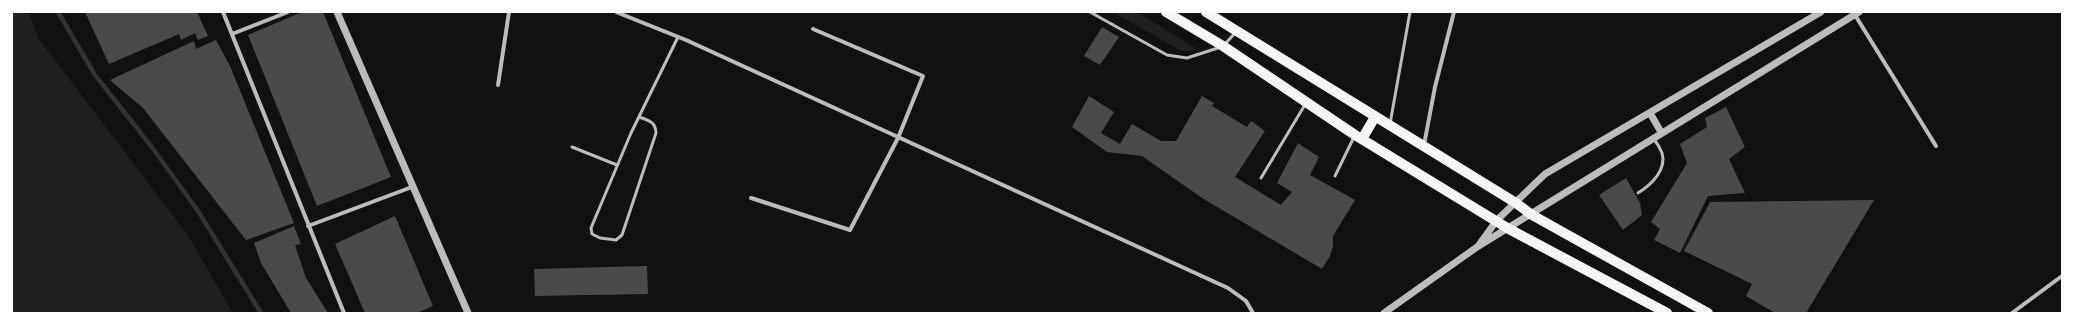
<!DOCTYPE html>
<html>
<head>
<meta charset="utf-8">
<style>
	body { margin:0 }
	#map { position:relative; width:2074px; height:325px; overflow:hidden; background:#111; font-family:"Golos Text",sans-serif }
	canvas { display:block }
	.frame { position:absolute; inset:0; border:13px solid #fff; pointer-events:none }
</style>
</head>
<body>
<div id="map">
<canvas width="2074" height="325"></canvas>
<div class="frame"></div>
</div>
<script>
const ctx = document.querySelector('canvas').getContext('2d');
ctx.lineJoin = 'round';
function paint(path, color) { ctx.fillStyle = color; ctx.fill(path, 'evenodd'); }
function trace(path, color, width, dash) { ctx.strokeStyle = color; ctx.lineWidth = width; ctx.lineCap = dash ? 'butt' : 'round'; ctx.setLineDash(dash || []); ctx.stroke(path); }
paint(new Path2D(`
	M 12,12 L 28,12 L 39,39 L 187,234 L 233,313 L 12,313 Z
	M 1113,12 L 1137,12 L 1197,49 L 1192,51 L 1181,51 Z`), '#202020');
trace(new Path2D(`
	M 58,12 L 95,75 L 151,146 L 198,211 L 261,313`), '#333', 4.5);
paint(new Path2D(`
	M 85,12 L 197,12 L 208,36 L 198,40 L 195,33 L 181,40 L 179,34 L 109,64 Z
	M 302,12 L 323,12 L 391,177 L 317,206 L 248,35 Z
	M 1102,27 L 1119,37 L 1100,65 L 1084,56 Z
	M 216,40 L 230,66 L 294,223 L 246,240 L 143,108 L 110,80 L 194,41 L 196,49 Z
	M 1089,96 L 1114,112 L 1101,133 L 1120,144 L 1132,124 L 1161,141 L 1176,141 L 1202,96 L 1214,103 L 1212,106 L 1247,127 L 1251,121 L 1265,131 L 1235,177 L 1281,205 L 1292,192 L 1277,183 L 1298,143 L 1319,157 L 1310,175 L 1355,200 L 1333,236 L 1333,246 L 1330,256 L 1322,269 L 1202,198 L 1142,156 L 1107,152 L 1072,127 Z
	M 1726,107 L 1745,147 L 1729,159 L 1745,193 L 1708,196 L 1680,253 L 1654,240 L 1660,229 L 1651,222 L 1687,163 L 1680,144 L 1707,127 L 1705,118 Z
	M 1626,178 L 1640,203 L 1642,215 L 1623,230 L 1599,195 Z
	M 1874,200 L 1806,313 L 1775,313 L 1746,296 L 1752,284 L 1684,251 L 1710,202 Z
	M 395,216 L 433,306 L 417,313 L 365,313 L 335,244 Z
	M 294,226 L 301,244 L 295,245 L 306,278 L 328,313 L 291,313 L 261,263 L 254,243 Z
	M 647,266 L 648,294 L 535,296 L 534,269 Z`), '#4a4a4a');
trace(new Path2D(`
	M 1090,12 L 1167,55 L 1187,58 L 1221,47
	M 1225,44 L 1236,32
	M 639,117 C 648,120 656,122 656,133 L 622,235 L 616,240 L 600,238 L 592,234 L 591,228 L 631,133 L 678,37
	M 1390,124 L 1410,12
	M 572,147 L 617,165
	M 1335,176 L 1354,137
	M 1261,178 L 1306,103
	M 1638,193 C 1651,185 1667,170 1662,153 C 1660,148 1657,143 1654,139`), '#bcbcbc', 3);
trace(new Path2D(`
	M 223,12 L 344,313
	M 616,12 L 686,40 L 1228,288 L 1246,301 L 1253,313
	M 1855,15 L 1936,146
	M 232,34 L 288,12
	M 498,85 L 509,12
	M 1424,145 L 1435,87 L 1454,12
	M 751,198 L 850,230 L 898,138 L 923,76 L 813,29
	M 308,226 L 412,187
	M 2012,313 L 2062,276`), '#bcbcbc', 4);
trace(new Path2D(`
	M 337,12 L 468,313
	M 1650,113 L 1661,132
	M 1479,245 L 1497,220 L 1545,174 L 1821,12
	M 1384,313 L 1477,247 L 1859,12`), '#bcbcbc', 7);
trace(new Path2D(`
	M 1166,12 L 1223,46 L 1355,135 L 1509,229 L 1667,313
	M 1206,12 L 1516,203 L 1532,215 L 1708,313
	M 1362,139 L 1375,117`), '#f5f5f5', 10);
</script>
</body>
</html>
